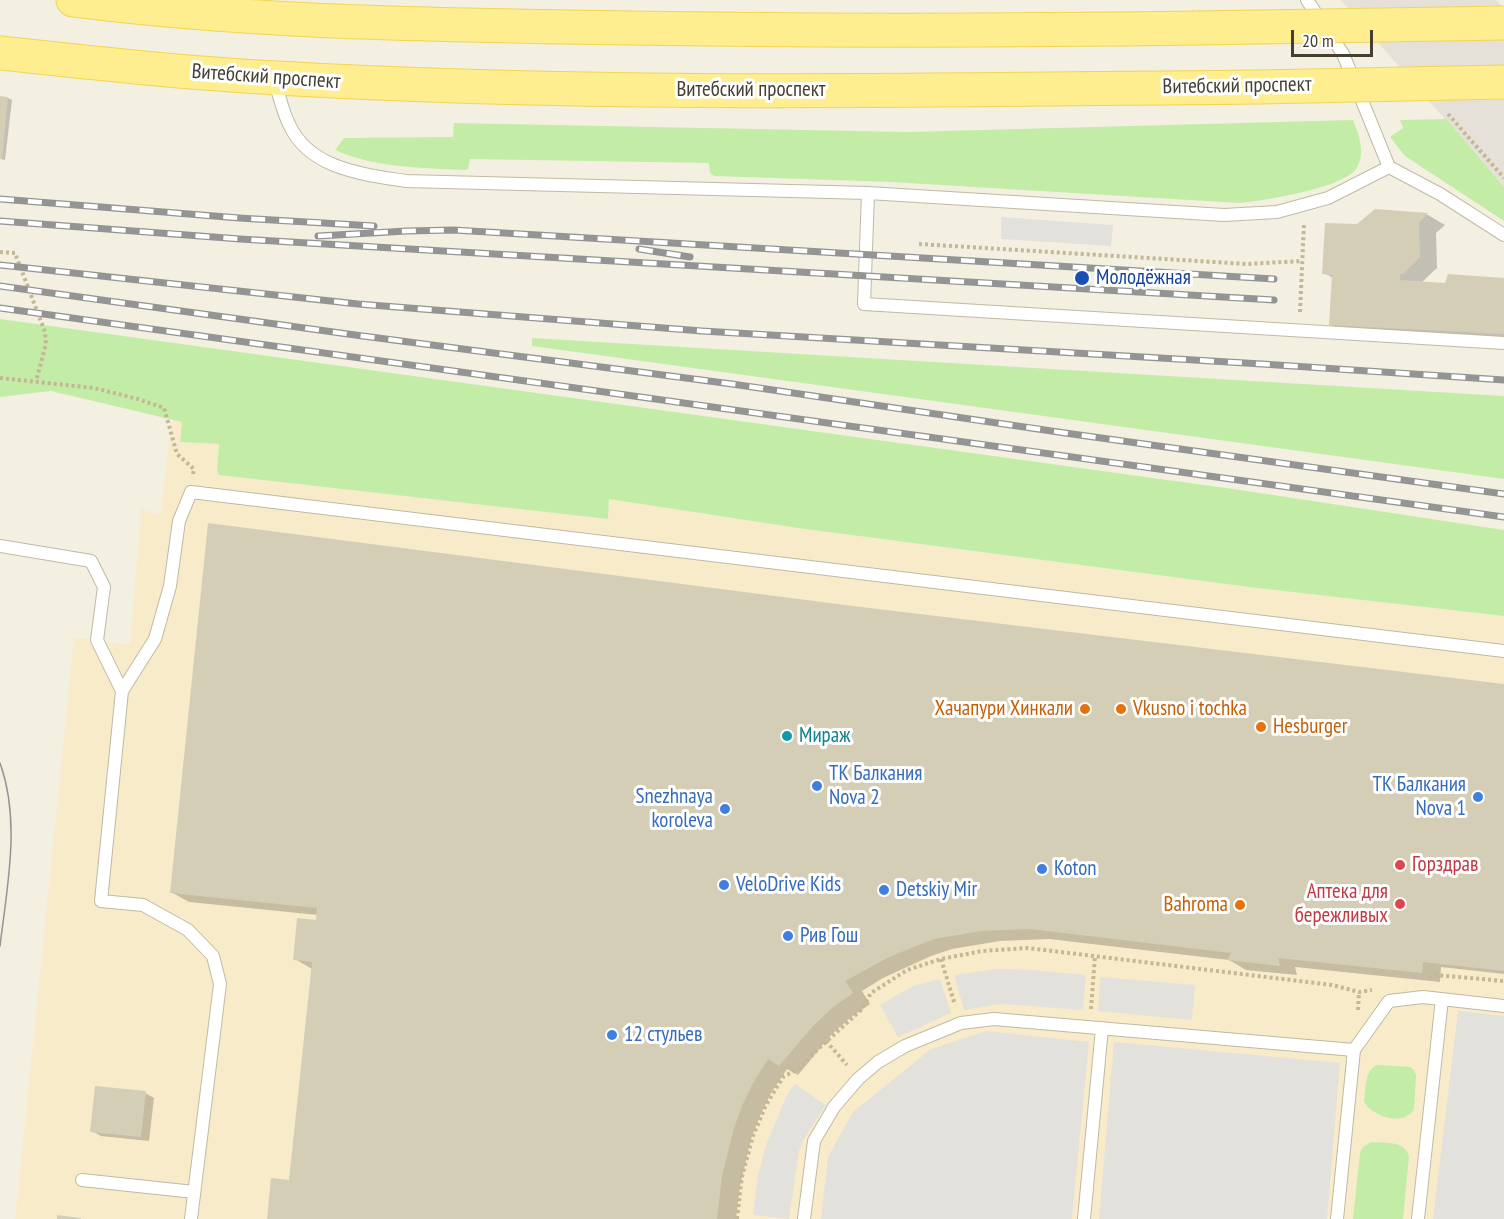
<!DOCTYPE html>
<html>
<head>
<meta charset="utf-8">
<style>
	body { margin:0 }
	#map { position:relative; width:1504px; height:1219px; overflow:hidden; background:#f3f0e2; font-family:"PT Sans Narrow",sans-serif }
	canvas { display:block }
	.scale { position:absolute; left:1291px; top:30px; width:82px; height:27px; box-sizing:border-box; border:3px solid #454032; border-top:0; padding-left:8px; font-size:18px; line-height:21px; white-space:nowrap; color:#454032; -webkit-text-stroke:4px #fff; paint-order:stroke }
</style>
</head>
<body>
<div id="map">
<canvas width="1504" height="1219"></canvas>
<div class="scale">20 m</div>
</div>
<script>
const ctx = document.querySelector('canvas').getContext('2d');
ctx.lineJoin = 'round';
function paint(path, color) { ctx.fillStyle = color; ctx.fill(path, 'evenodd'); }
function trace(path, color, width, dash) { ctx.strokeStyle = color; ctx.lineWidth = width; ctx.lineCap = dash ? 'butt' : 'round'; ctx.setLineDash(dash || []); ctx.stroke(path); }
function label(font, color, halo, rows, align = 'center') {
  ctx.font = font + ' "PT Sans Narrow",sans-serif'; ctx.lineWidth = 6; ctx.setLineDash([]); ctx.textBaseline = 'middle'; ctx.strokeStyle = halo; ctx.fillStyle = color; for (const [text, x, y, turn = 0] of rows) {
    ctx.save(); ctx.translate(x, y); ctx.rotate((+turn || 0) * Math.PI / 180); ctx.textAlign = isNaN(turn) ? turn : align; if (halo) ctx.strokeText(text, 0, 0); ctx.fillText(text, 0, 0); ctx.restore();
  }
}
paint(new Path2D(`
	M 172,420 L 182,422 L 180,442 L 219,444 L 217,471 L 608,519 L 609,498 L 798,528 L 1257,588 L 1504,616 L 1504,1219 L 15,1219 L 74,637 L 130,645 L 141,509 L 160,515 Z`), '#f8ebca');
paint(new Path2D(`
	M 1341,0 L 1496,0 L 1504,8 L 1504,187 Z`), '#e5e1d8');
paint(new Path2D(`
	M 1446,119 L 1504,187 L 1504,221 L 1405,156 L 1390,137 L 1403,128 L 1400,120 Z
	M 1353,120 C 1359,134 1365,151 1358,166 C 1348,188 1262,201 1239,203 L 891,182 L 714,176 L 710,173 L 709,163 L 470,159 L 468,169 L 465,170 C 422,168 376,168 335,150 L 344,138 L 453,137 L 454,123 L 907,132 Z
	M 0,319 L 1240,490 L 1504,530 L 1504,616 L 1257,588 L 798,528 L 609,499 L 608,519 L 219,475 L 217,471 L 219,444 L 180,442 L 182,422 L 51,391 L 0,397 Z
	M 532,338 L 1504,396 L 1504,479 L 532,346 Z
	M 1377,1065 L 1410,1067 L 1414,1070 L 1416,1075 L 1414,1109 C 1404,1127 1373,1117 1364,1102 C 1366,1089 1364,1071 1377,1065 Z
	M 1371,1142 C 1384,1143 1404,1140 1409,1156 L 1403,1219 L 1353,1219 L 1360,1153 L 1363,1147 Z`), '#c3eda6');
paint(new Path2D(`
	M 1001,217 L 1113,225 L 1111,246 L 1001,239 Z
	M 997,969 L 1033,970 L 1086,975 L 1083,1010 L 1002,1004 L 964,1010 L 954,975 Z
	M 1100,977 L 1195,985 L 1192,1020 L 1098,1011 Z
	M 940,979 L 951,1013 L 898,1037 L 880,1005 L 913,986 Z
	M 1458,1011 L 1504,1016 L 1504,1219 L 1433,1219 Z
	M 986,1031 L 1089,1042 L 1072,1219 L 821,1219 L 828,1157 L 853,1112 L 931,1049 Z
	M 1114,1042 L 1340,1063 L 1327,1219 L 1099,1219 Z
	M 795,1084 L 826,1105 L 806,1135 L 799,1151 L 789,1219 L 753,1215 L 758,1175 L 765,1148 L 786,1097 Z`), '#e3e1db');
paint(new Path2D(`
	M 0,97 L 8,98 L 12,100 L 5,160 L 0,159 Z
	M 1376,210 L 1428,215 L 1445,225 L 1436,233 L 1437,268 L 1421,283 L 1447,285 L 1504,279 L 1504,343 L 1348,334 L 1330,324 L 1333,278 L 1324,273 L 1357,225 Z
	M 853,608 L 1504,685 L 1504,974 L 1441,967 L 1440,982 L 1295,967 L 1297,975 L 1246,970 L 1229,960 L 1049,939 L 1000,941 L 952,949 L 931,956 L 883,978 L 862,991 L 870,1004 L 850,1018 L 830,1036 L 798,1075 L 787,1069 L 771,1093 L 760,1116 L 751,1139 L 740,1186 L 736,1219 L 270,1219 L 291,1181 L 312,969 L 295,959 L 317,922 L 318,915 L 189,902 L 171,892 Z
	M 145,1093 L 154,1098 L 149,1141 L 101,1136 L 92,1131 Z`), '#0003');
paint(new Path2D(`
	M 0,96 L 8,97 L 2,159 L 0,159 Z
	M 1375,209 L 1428,213 L 1419,223 L 1420,257 L 1403,274 L 1400,274 L 1400,280 L 1445,283 L 1448,274 L 1504,278 L 1504,334 L 1329,325 L 1332,275 L 1322,274 L 1325,223 L 1357,224 Z
	M 208,523 L 853,606 L 1504,684 L 1504,971 L 1423,962 L 1422,973 L 1278,958 L 1280,966 L 1227,960 L 1231,953 L 1030,929 L 981,931 L 934,939 L 889,957 L 845,981 L 853,993 L 832,1008 L 813,1026 L 779,1066 L 768,1059 L 753,1083 L 742,1106 L 734,1128 L 722,1176 L 717,1219 L 267,1219 L 271,1178 L 289,1180 L 312,962 L 293,960 L 297,918 L 316,920 L 317,908 L 170,893 Z
	M 95,1086 L 146,1091 L 141,1137 L 90,1132 Z
	M 57,1215 L 81,1218 L 81,1219 L 57,1219 Z`), '#d5ceb6');
const service = new Path2D(`
	M 274,79 C 279,94 282,110 289,124 C 309,169 362,174 406,181 L 868,193 L 1224,215 L 1277,212 L 1328,198 L 1389,167 L 1343,54 L 1307,0
	M 1389,167 L 1440,194 L 1504,235
	M 868,193 L 864,304 L 1504,343
	M 0,546 L 91,561 L 104,587 L 97,640 L 122,691
	M 82,1180 L 194,1192
	M 191,1219 L 220,984 L 213,956 L 188,930 L 143,905 L 101,901 L 122,691 L 155,639 L 170,586 L 179,521 L 191,492 L 1504,651
	M 804,1219 L 814,1141 L 834,1107 L 858,1079 L 878,1062 L 905,1046 L 961,1023 L 994,1019 L 1354,1050
	M 1084,1219 L 1102,1028
	M 1337,1219 L 1354,1050 L 1389,1001 L 1423,997 L 1504,1006
	M 1418,1219 L 1442,999`);
const primary = new Path2D(`
	M 73,0 C 236,21 400,24 564,27 C 776,31 987,31 1198,28
	M 0,53 C 92,63 185,73 277,78 C 604,97 932,90 1259,87`);
trace(service, '#bfbaa4', 14);
trace(primary, '#f0d553', 35);
trace(new Path2D(`
	M 1448,114 L 1504,178
	M 919,244 L 1247,264 L 1302,261
	M 0,252 L 15,253 L 45,332 L 46,344 L 36,381
	M 1300,312 L 1304,223
	M 0,378 L 94,388 L 138,399 L 164,408 L 177,454 L 194,469 L 193,474
	M 941,959 L 955,1005
	M 1429,978 L 1435,975 L 1504,981
	M 1091,1009 L 1095,956
	M 1358,1010 L 1359,992
	M 826,1041 L 847,1065
	M 737,1219 L 742,1176 L 753,1136 L 766,1105 L 783,1077 L 800,1068 L 817,1050 L 861,1010 L 871,993 L 907,970 L 941,959 L 982,951 L 1028,948 L 1332,985 L 1359,992 L 1372,990`), '#c3b894', 4, [3, 3]);
trace(service, '#fff', 12);
trace(primary, '#ffee8f', 33);
trace(new Path2D(`
	M 0,763 C 21,821 7,887 0,946`), '#949494', 1.5);
const rail = new Path2D(`
	M 0,199 L 239,218 L 374,226
	M 0,221 L 240,239 L 1274,300
	M 318,236 L 407,231 L 454,230 L 1274,279
	M 639,249 L 690,257
	M 0,265 L 358,304 L 702,331 L 1262,364 L 1504,380
	M 0,286 L 355,335 L 732,384 L 1065,433 L 1504,494
	M 0,308 L 1504,517`);
trace(rail, '#949494', 7);
trace(rail, '#fff', 4.5, [14]);
const primaryBridge = new Path2D(`
	M 1198,28 L 1504,23
	M 1259,87 L 1504,82`);
trace(primaryBridge, '#f0d553', 35, []);
trace(primaryBridge, '#ffee8f', 33);
for (const [x, y, r, color] of [
	[1082,278,8,"#1a4fb4"],
	[1085,709,6,"#e8710a"],
	[1121,709,6,"#e8710a"],
	[1261,727,6,"#e8710a"],
	[787,736,6,"#0f9aa8"],
	[817,786,6,"#3f7fe0"],
	[1478,797,6,"#3f7fe0"],
	[725,809,6,"#3f7fe0"],
	[1400,865,6,"#e0444e"],
	[1042,869,6,"#3f7fe0"],
	[724,885,6,"#3f7fe0"],
	[884,890,6,"#3f7fe0"],
	[1400,904,6,"#e0444e"],
	[1240,905,6,"#e8710a"],
	[788,936,6,"#3f7fe0"],
	[612,1035,6,"#3f7fe0"]
]) { const dot = new Path2D(); dot.arc(x, y, r, 0, 2 * Math.PI); ctx.fillStyle = color; ctx.fill(dot); trace(dot, '#fff', 2); }
label('21px', '#454032', '#fff', [
	["Витебский проспект",266,77,4],
	["Витебский проспект",1237,86,-1],
	["Витебский проспект",751,90]
]);
label('21px', '#164399', '#fff', [
	["Молодёжная",1096,278]
], 'left');
label('21px', '#c56008', '#fff', [
	["Хачапури Хинкали",1073,709],
	["Vkusno i tochka",1133,709,"left"],
	["Hesburger",1273,727,"left"],
	["Bahroma",1228,905]
], 'right');
label('21px', '#0d838f', '#fff', [
	["Мираж",799,736]
], 'left');
label('21px', '#366cbe', '#fff', [
	["ТК Балкания",829,774],
	["Nova 2",829,798],
	["ТК Балкания",1466,785,"right"],
	["Nova 1",1466,809,"right"],
	["Snezhnaya",713,797,"right"],
	["koroleva",713,821,"right"],
	["Koton",1054,869],
	["VeloDrive Kids",736,885],
	["Detskiy Mir",896,890],
	["Рив Гош",800,936],
	["12 стульев",624,1035]
], 'left');
label('21px', '#be3a42', '#fff', [
	["Горздрав",1412,865],
	["Аптека для",1388,892,"right"],
	["бережливых",1388,916,"right"]
], 'left');
</script>
</body>
</html>
